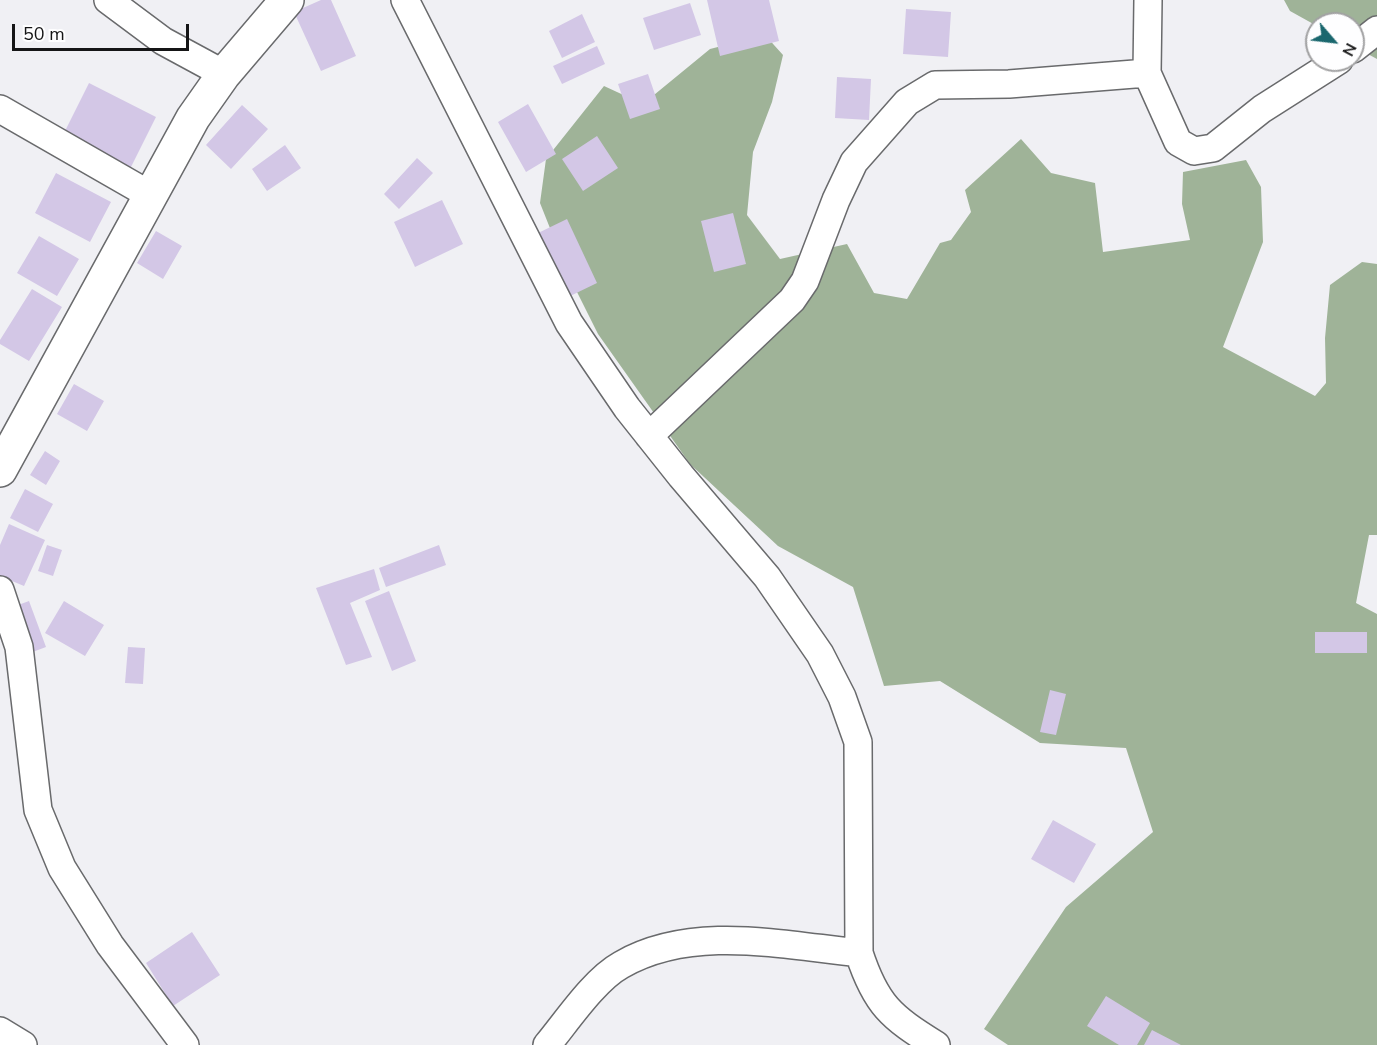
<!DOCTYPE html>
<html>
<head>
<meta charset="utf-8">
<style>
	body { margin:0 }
	#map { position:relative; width:1377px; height:1045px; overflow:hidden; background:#f0f0f4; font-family:"Nunito Sans",sans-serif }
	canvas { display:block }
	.north { position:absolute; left:1305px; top:12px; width:60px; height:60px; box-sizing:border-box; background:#fefeff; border:2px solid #a1a1a2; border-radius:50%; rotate:118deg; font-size:16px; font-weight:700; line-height:24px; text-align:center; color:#151516 }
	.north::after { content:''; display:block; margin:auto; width:21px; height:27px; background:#1a676e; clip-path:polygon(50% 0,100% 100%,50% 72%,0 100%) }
	.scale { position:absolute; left:12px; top:24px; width:177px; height:27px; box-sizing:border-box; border:3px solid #151516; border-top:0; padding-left:8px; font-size:18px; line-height:21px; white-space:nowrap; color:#151516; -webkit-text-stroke:4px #fefeff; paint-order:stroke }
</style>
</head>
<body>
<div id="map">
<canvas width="1377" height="1045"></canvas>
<div class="north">N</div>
<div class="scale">50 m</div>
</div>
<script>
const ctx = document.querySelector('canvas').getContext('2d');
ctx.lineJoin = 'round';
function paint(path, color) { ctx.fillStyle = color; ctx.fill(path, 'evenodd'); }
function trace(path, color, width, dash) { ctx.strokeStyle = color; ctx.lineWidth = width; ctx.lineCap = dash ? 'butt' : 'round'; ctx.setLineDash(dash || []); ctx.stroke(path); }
paint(new Path2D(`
	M 1284,0 L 1377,0 L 1377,59 L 1353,46 L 1353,24 L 1317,26 L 1290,11 Z
	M 765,35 L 783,55 L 772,102 L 753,152 L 747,215 L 780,259 L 847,244 L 874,293 L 907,299 L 940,243 L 951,240 L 971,212 L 965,190 L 1021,139 L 1051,173 L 1095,183 L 1103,252 L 1190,240 L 1182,204 L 1183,172 L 1246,160 L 1261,187 L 1263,242 L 1223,347 L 1315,396 L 1326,383 L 1325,338 L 1330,285 L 1362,262 L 1377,264 L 1377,535 L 1369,535 L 1356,603 L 1377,614 L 1377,1045 L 1008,1045 L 984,1029 L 1066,907 L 1153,832 L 1126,748 L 1040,743 L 940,681 L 884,686 L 853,587 L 778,546 L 690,464 L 598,334 L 569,276 L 540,203 L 546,159 L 604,86 L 643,104 L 710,49 Z`), '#9fb398');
paint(new Path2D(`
	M 321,0 L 331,0 L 356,56 L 321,71 L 294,12 Z
	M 707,0 L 769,0 L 779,41 L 720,56 Z
	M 690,3 L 701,35 L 654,50 L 643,18 Z
	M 906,9 L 951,12 L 948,57 L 903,54 Z
	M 582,14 L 595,42 L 562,58 L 549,31 Z
	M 597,46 L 605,64 L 562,84 L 553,66 Z
	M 648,74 L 660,109 L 630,119 L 618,84 Z
	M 837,77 L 871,79 L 869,120 L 835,118 Z
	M 89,83 L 156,117 L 126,177 L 59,143 Z
	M 528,104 L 556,154 L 526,172 L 498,122 Z
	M 242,105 L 268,129 L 231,169 L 206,145 Z
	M 597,136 L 618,168 L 583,191 L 562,159 Z
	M 285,145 L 301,168 L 267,191 L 252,169 Z
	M 417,158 L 433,173 L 399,209 L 384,194 Z
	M 56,173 L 111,202 L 90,242 L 35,213 Z
	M 442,200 L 463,244 L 415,267 L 394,222 Z
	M 733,213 L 746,264 L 714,272 L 701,221 Z
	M 567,219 L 597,283 L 566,298 L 536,234 Z
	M 156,231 L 182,246 L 163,279 L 137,263 Z
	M 39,236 L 79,259 L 57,296 L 17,273 Z
	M 32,289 L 62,307 L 29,361 L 0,344 L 0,340 Z
	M 74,384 L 104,401 L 87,431 L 57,414 Z
	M 45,451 L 60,461 L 46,485 L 30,475 Z
	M 25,489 L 53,504 L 38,532 L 10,518 Z
	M 9,524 L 45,540 L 24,586 L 0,576 L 0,545 Z
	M 47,545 L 62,550 L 53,576 L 38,571 Z
	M 439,545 L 446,565 L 386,587 L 379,568 Z
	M 374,569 L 380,590 L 350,603 L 372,657 L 346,665 L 316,588 Z
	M 389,591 L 416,661 L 392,671 L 365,601 Z
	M 29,601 L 46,647 L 30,653 L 13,607 Z
	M 64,601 L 104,625 L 85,656 L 45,633 Z
	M 1315,632 L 1367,632 L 1367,653 L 1315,653 Z
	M 128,647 L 145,648 L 143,684 L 125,683 Z
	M 1050,690 L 1066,694 L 1056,735 L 1040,732 Z
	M 1053,820 L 1096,844 L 1074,883 L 1031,859 Z
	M 192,932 L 220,975 L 173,1006 L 146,963 Z
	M 1106,996 L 1150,1023 L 1137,1045 L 1119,1045 L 1087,1026 Z
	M 1152,1030 L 1181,1045 L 1144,1045 Z`), '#d3c7e6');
const minor = new Path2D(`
	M 108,0 L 163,41 L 224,74
	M 405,0 L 569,323 L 627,408 L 681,476 L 767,577 L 820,654 L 842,697 L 858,742 L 859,953 C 876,1005 891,1017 936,1045
	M 1148,0 L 1147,73 L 1178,142 L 1194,151 L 1213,148 L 1262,109 L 1339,60
	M 1353,49 L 1377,30
	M 0,109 L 150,195
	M 649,436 L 792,300 L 805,281 L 836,200 L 854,162 L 907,102 L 935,85 L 1009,84 L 1147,73
	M 0,590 L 19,647 L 38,810 L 62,868 L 110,945 L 185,1045
	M 0,1031 L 23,1045
	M 547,1045 C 567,1021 594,980 621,965 C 692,924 782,945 859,953`);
const tertiary = new Path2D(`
	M 0,470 L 193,118 L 224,74 L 287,0`);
trace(minor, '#696a6c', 30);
trace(tertiary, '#696a6c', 36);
trace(minor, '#fff', 27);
trace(tertiary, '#fff', 33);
</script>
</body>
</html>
